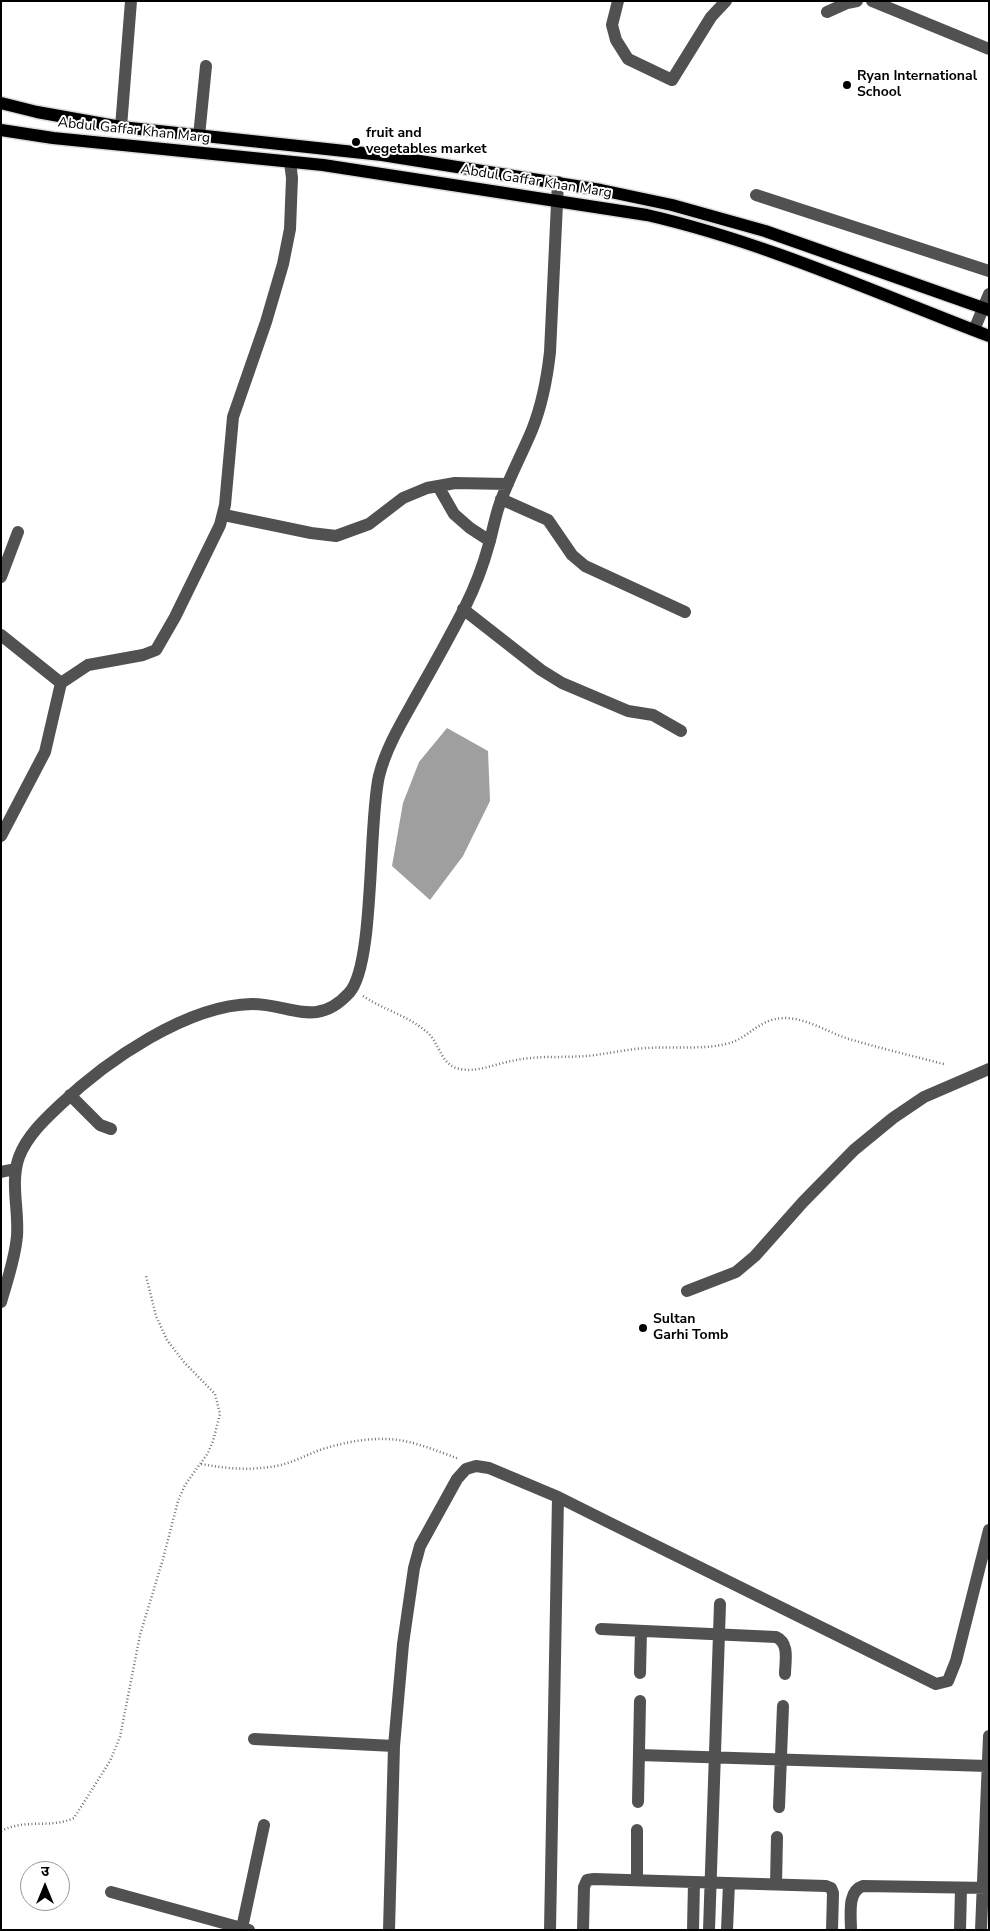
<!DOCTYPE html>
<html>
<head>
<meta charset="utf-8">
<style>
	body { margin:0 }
	#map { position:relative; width:990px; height:1931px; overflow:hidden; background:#fff; font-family:"Nunito Sans","Noto Sans Devanagari",sans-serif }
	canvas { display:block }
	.frame { position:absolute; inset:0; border:2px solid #000; pointer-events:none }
	.north { position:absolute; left:20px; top:1861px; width:50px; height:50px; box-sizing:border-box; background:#fff; border:1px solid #999; border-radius:50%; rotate:0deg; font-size:14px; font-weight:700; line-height:20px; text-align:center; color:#000 }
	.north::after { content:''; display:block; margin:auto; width:18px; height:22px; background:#000; clip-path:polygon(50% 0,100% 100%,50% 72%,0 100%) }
</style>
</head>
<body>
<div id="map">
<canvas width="990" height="1931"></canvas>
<div class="frame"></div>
<div class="north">उ</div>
</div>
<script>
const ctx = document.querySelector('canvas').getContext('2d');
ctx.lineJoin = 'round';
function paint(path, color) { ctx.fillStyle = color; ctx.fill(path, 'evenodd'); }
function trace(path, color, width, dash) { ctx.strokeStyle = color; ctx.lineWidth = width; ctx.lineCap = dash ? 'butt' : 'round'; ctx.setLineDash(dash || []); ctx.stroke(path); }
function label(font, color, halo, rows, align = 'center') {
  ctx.font = font + ' "Nunito Sans",sans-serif'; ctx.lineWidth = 4; ctx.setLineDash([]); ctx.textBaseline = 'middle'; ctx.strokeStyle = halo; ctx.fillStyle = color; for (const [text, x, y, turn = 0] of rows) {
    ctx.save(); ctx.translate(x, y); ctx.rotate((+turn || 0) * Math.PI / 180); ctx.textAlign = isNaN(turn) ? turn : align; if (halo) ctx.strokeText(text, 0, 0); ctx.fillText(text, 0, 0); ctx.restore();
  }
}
paint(new Path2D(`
	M 447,728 L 488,751 L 490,801 L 463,856 L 430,900 L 392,866 L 403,803 L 419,762 Z`), '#9f9f9f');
const major = new Path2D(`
	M 1,103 L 37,112 L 121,127 L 382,155 L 601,190 L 672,205 L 765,231 L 989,310
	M 1,130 L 53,138 L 323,165 L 647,215 C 765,242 876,293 989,336`);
trace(major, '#dbdbdb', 15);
trace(new Path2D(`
	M 363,996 C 384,1010 409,1016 428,1033 C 439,1043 441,1063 456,1068 C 475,1074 494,1064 512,1061 C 536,1055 562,1058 587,1056 C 607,1054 627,1049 647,1048 C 674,1046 700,1050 726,1044 C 749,1039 757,1019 784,1018 C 807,1018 827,1032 849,1039 C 880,1048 912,1056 944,1064
	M 201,1464 C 229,1469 253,1471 281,1465 C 293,1462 305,1456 317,1451 C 337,1444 360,1439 381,1439 C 407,1438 435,1450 459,1459
	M 1,1831 C 27,1818 50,1829 74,1818 L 110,1761 L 120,1737 L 140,1635 L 163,1559 L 178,1501 L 185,1485 L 208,1453 L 213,1441 L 220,1414 L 215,1394 L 184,1362 L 167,1340 L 156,1316 L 146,1276`), '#737373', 2.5, [1, 2.5]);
trace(new Path2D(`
	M 618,1 L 612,25 L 616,40 L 628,59 L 672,80 L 711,17 L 726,1
	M 872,1 L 989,49
	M 827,12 L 847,3 L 857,1
	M 121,127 L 131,1
	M 199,136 L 206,66
	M 756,195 L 989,271
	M 974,330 L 989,294
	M 438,486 L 454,514 L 470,528 L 490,541
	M 501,499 L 548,520 L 572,555 L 585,566 L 685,612
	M 224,515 L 311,533 L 336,536 L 369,524 L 403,498 L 427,488 L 455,483 L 508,484
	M 1,577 L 18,532
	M 463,609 L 541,670 L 562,683 L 628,711 L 653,715 L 681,731
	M 1,635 L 61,683 L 45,752 L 1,836
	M 61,683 L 88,665 L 143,655 L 156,650 L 175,617 L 220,525 L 225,505 L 233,417 L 266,322 L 283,264 L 290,229 L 292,178 L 290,162
	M 70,1095 L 100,1125 L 111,1129
	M 1,1172 L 15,1169
	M 687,1291 L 736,1272 L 755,1256 L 803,1202 L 854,1150 L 893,1118 L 924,1097 L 989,1069
	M 1,1302 C 7,1281 15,1259 17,1236 C 19,1210 10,1182 19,1157 C 27,1136 44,1120 60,1105 C 106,1061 187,1005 252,1004 C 291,1004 316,1029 349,993 C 375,966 368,822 379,776 C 386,747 403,720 418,693 C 434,665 450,636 465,607 C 475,587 483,566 489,544 C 493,530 495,517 500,503 C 509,478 522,454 532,430 C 542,405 547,379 550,352 L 558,182
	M 601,1629 L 776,1637 C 790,1643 785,1662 785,1674
	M 640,1673 L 641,1631
	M 254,1739 L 394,1746
	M 639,1755 L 987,1766
	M 638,1802 L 640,1701
	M 779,1807 L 783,1706
	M 637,1880 L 637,1830
	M 776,1884 L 777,1837
	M 111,1892 L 249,1930
	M 242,1928 L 264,1825
	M 389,1930 L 394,1746 L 403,1644 L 414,1568 L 420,1546 L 457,1479 L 466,1469 L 476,1466 L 489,1468 L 558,1497 L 610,1523 L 936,1684 L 948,1681 L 956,1661 L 989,1530
	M 550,1930 L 558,1497
	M 583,1930 L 584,1887 L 587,1880 L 594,1879 L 826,1886 L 831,1888 L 833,1893 L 832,1930
	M 693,1930 L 694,1882
	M 709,1930 L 720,1604
	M 727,1930 L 729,1883
	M 851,1930 C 851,1915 847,1891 863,1886 L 989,1888
	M 960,1930 L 961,1888
	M 981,1930 L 989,1736`), '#515151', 12);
trace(major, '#000', 12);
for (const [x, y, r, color] of [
	[847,85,5,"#000"],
	[356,142,5,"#000"],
	[643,1328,5,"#000"]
]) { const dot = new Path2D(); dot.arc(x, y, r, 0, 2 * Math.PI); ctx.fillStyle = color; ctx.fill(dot); trace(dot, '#fff', 2); }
label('bold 14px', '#000', '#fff', [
	["Ryan International",857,77],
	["School",857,93],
	["fruit and",366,134],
	["vegetables market",366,150],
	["Sultan",653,1320],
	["Garhi Tomb",653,1336]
], 'left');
label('14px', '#000', '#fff', [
	["Abdul Gaffar Khan Marg",134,131,6],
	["Abdul Gaffar Khan Marg",536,182,9]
]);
</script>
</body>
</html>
